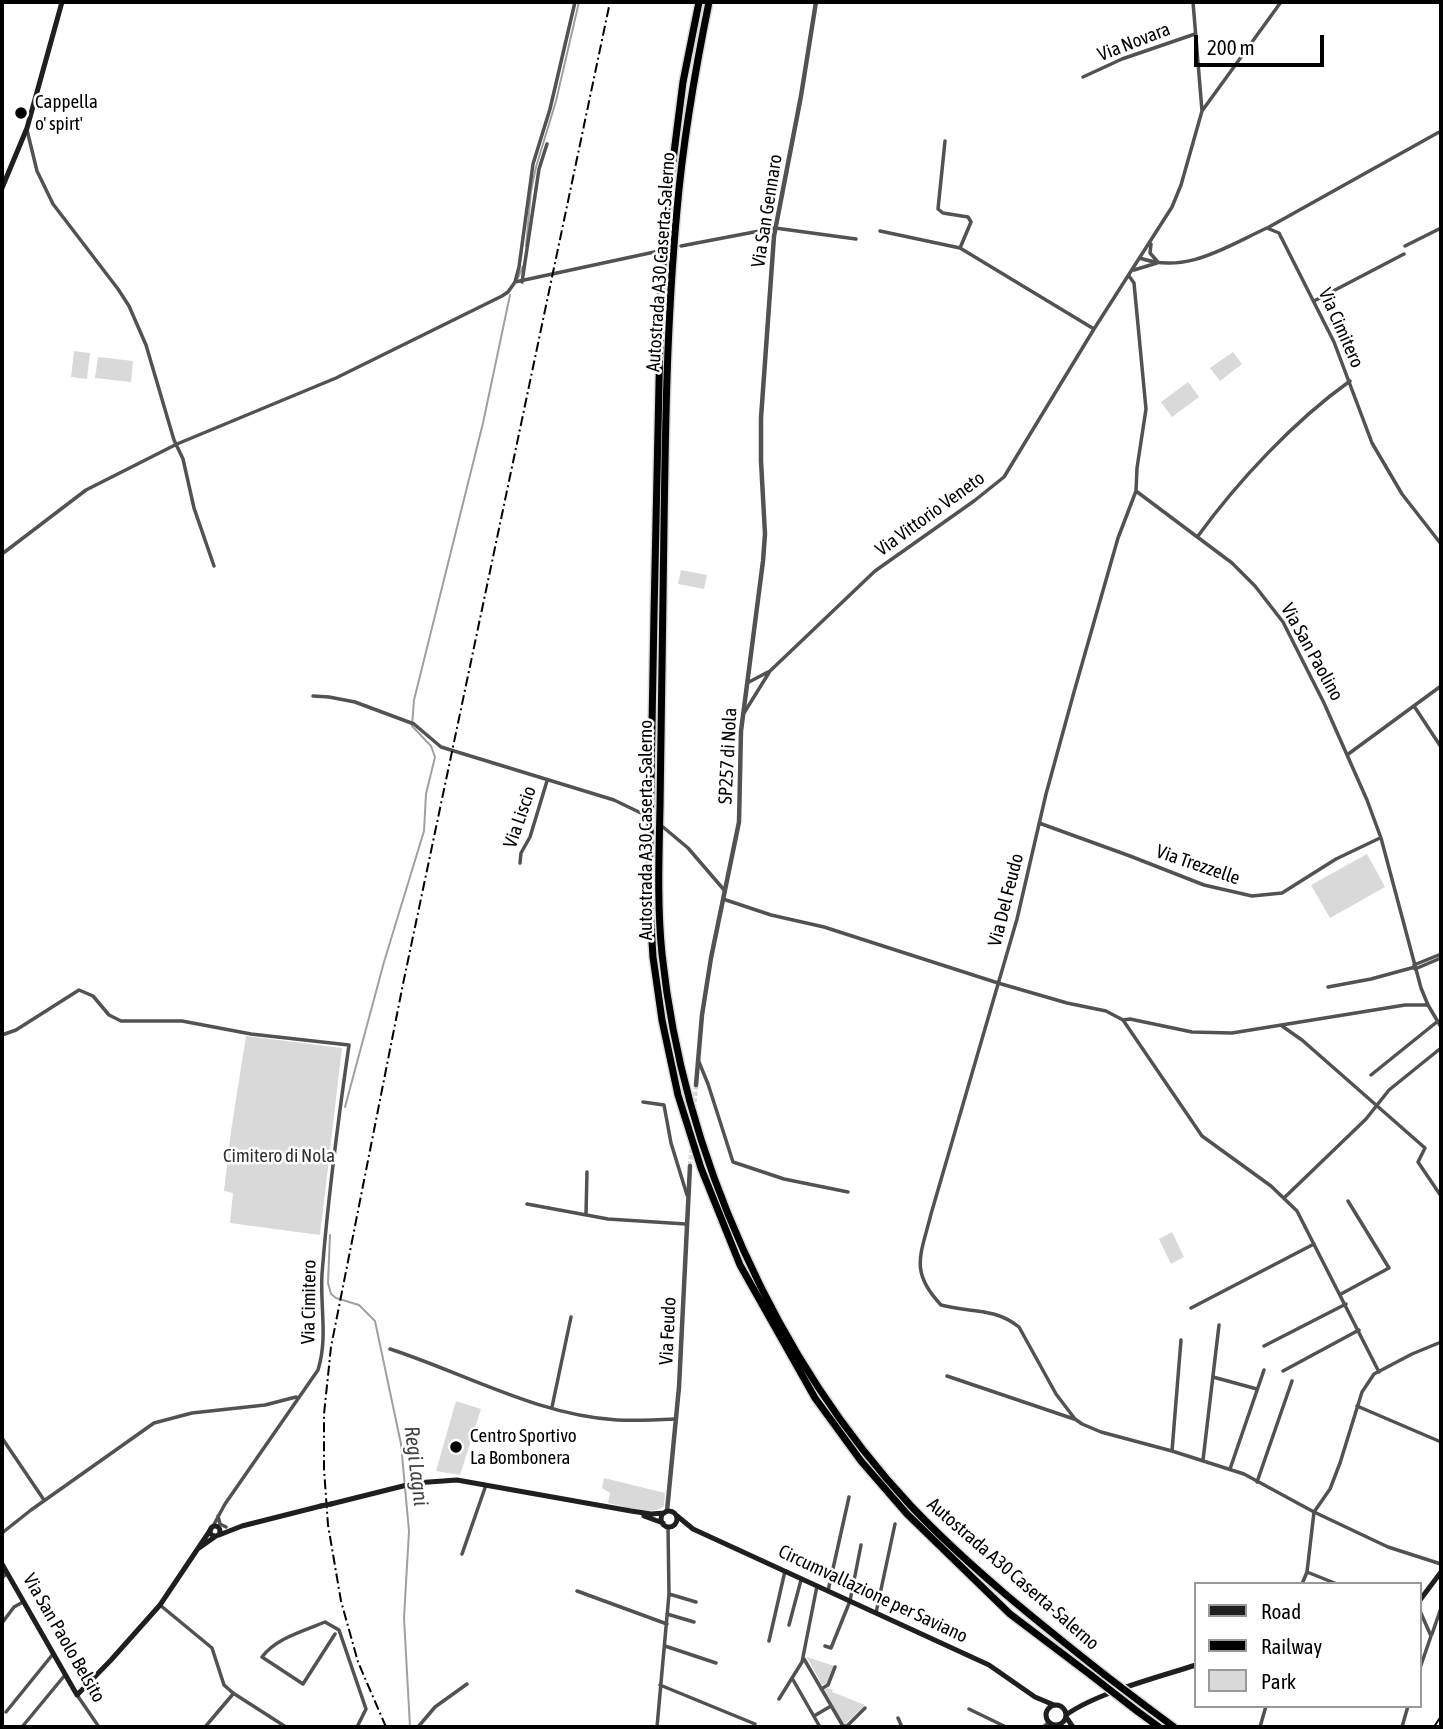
<!DOCTYPE html>
<html>
<head>
<meta charset="utf-8">
<style>
	body { margin:0 }
	#map { position:relative; width:1443px; height:1729px; overflow:hidden; background:#fff; font-family:"Asap Condensed",sans-serif }
	canvas { display:block }
	.frame { position:absolute; inset:0; border:4px solid #000; pointer-events:none }
	.legend { position:absolute; left:1194px; top:1582px; width:228px; height:126px; box-sizing:border-box; background:#fff; border:2px solid #999; margin:0; padding:9px 12px; list-style:none; font-size:21px; color:#000 }
	.legend li { display:flex; align-items:center; gap:14px; height:35px }
	.legend b { width:35px; border:2px solid #999 }
	.scale { position:absolute; left:1194px; top:35px; width:130px; height:32px; box-sizing:border-box; border:4px solid #000; border-top:0; padding-left:9px; font-size:21px; line-height:24px; white-space:nowrap; color:#000; -webkit-text-stroke:5px #fff; paint-order:stroke }
</style>
</head>
<body>
<div id="map">
<canvas width="1443" height="1729"></canvas>
<div class="frame"></div>
<ul class="legend">
<li><b style="height:9px;background:#1f1f1f"></b>Road</li>
<li><b style="height:9px;background:#000"></b>Railway</li>
<li><b style="height:19px;background:#d9d9d9"></b>Park</li>
</ul>
<div class="scale">200 m</div>
</div>
<script>
const ctx = document.querySelector('canvas').getContext('2d');
ctx.lineJoin = 'round';
function paint(path, color) { ctx.fillStyle = color; ctx.fill(path, 'evenodd'); }
function trace(path, color, width, dash) { ctx.strokeStyle = color; ctx.lineWidth = width; ctx.lineCap = dash ? 'butt' : 'round'; ctx.setLineDash(dash || []); ctx.stroke(path); }
function label(font, color, halo, rows, align = 'center') {
  ctx.font = font + ' "Asap Condensed",sans-serif'; ctx.lineWidth = 5; ctx.setLineDash([]); ctx.textBaseline = 'middle'; ctx.strokeStyle = halo; ctx.fillStyle = color; for (const [text, x, y, turn = 0] of rows) {
    ctx.save(); ctx.translate(x, y); ctx.rotate((+turn || 0) * Math.PI / 180); ctx.textAlign = isNaN(turn) ? turn : align; if (halo) ctx.strokeText(text, 0, 0); ctx.fillText(text, 0, 0); ctx.restore();
  }
}
paint(new Path2D(`
	M 74,351 L 90,353 L 87,379 L 71,377 Z
	M 1233,352 L 1242,364 L 1220,381 L 1210,368 Z
	M 98,357 L 133,361 L 131,382 L 95,378 Z
	M 1188,382 L 1199,397 L 1172,417 L 1161,402 Z
	M 681,570 L 707,575 L 704,589 L 678,584 Z
	M 1367,854 L 1385,887 L 1330,918 L 1311,885 Z
	M 246,1036 L 342,1048 L 320,1235 L 230,1223 L 233,1193 L 224,1191 L 231,1131 Z
	M 1172,1232 L 1184,1257 L 1171,1264 L 1159,1239 Z
	M 456,1401 L 481,1409 L 460,1475 L 436,1471 Z
	M 604,1478 L 665,1493 L 664,1506 C 651,1517 623,1506 608,1503 L 610,1493 L 602,1488 Z
	M 807,1657 L 834,1666 L 827,1684 L 822,1685 Z
	M 827,1688 L 833,1690 L 832,1692 L 865,1705 L 844,1725 L 824,1689 Z`), '#d9d9d9');
trace(new Path2D(`
	M 526,246 L 531,191 L 536,167 L 556,101 L 579,2
	M 518,278 L 523,266
	M 345,1107 L 384,962 L 424,831 L 426,794 L 435,757 L 431,746 L 412,726 L 414,700 L 483,423 L 510,295
	M 330,1235 L 328,1283 L 331,1294 L 336,1298 L 359,1305 L 375,1321 L 401,1444 L 409,1531 L 404,1618 L 410,1727`), '#a0a0a0', 2);
trace(new Path2D(`
	M 694,1109 L 696,1085
	M 690,1166 L 692,1143`), '#d9d9d9', 4.5, [4.5, 2]);
const motorway = new Path2D(`
	M 699,2 L 683,82 L 667,208 L 661,292 L 654,614 L 649,892 L 653,957 L 662,1020 L 678,1095 L 701,1168 L 740,1265 L 815,1398 L 861,1461 L 907,1514 L 1010,1614 L 1092,1676
	M 709,2 C 695,71 683,140 677,210 C 665,338 665,468 663,596 C 662,666 661,737 660,807 C 659,856 657,905 662,954 C 683,1153 775,1360 911,1506 C 970,1568 1038,1622 1105,1675
	M 1143,1704 L 1174,1727
	M 1137,1711 L 1159,1727`);
trace(motorway, '#dbdbdb', 10);
trace(new Path2D(`
	M 1193,2 L 1202,111
	M 1083,77 L 1122,59 L 1195,34
	M 27,130 L 37,171 L 53,204 L 118,289 L 129,306 L 146,345 L 174,440 L 183,459 L 194,508 L 214,566
	M 945,141 L 938,209 L 943,213 L 968,217 L 971,222 L 960,248
	M 1269,227 L 1441,131
	M 880,231 L 960,248 L 1094,329
	M 1151,244 L 1150,253 L 1157,261
	M 681,246 L 775,228 L 856,239
	M 1405,246 L 1441,228
	M 1140,258 C 1186,275 1227,246 1267,228 L 1279,233 L 1334,342 L 1372,443 L 1402,494 L 1441,544
	M 1134,270 L 1157,263
	M 1129,276 L 1134,283 L 1146,409 L 1137,468 L 1136,491 L 1118,538 L 1074,692 L 1046,794 L 1017,919 L 931,1214 C 921,1255 909,1271 941,1305 C 970,1313 994,1307 1019,1327 L 1056,1394 L 1075,1419 L 1082,1424 L 1101,1432 L 1172,1451 L 1244,1474 L 1314,1512 L 1388,1547 L 1441,1564
	M 515,282 L 519,267 L 533,164 L 550,109 L 575,2
	M 522,282 L 539,169 L 547,144
	M 1314,301 L 1404,254
	M 1136,491 L 1232,563 L 1255,586 L 1283,622 L 1324,703 L 1367,800 L 1381,838 L 1421,988 L 1428,1005 L 1441,1027
	M 1198,536 C 1238,481 1294,421 1350,381
	M 2,554 L 86,490 L 177,444 L 336,378 L 502,296 L 508,292 L 515,282 L 659,251
	M 749,682 L 768,672
	M 313,696 L 329,697 L 355,702 L 414,724 L 441,747 L 614,800 L 643,814
	M 1414,706 L 1441,747
	M 744,713 L 770,671 L 875,571 L 974,501 L 1004,477 L 1094,329 L 1172,207 L 1181,185 L 1202,111 L 1281,2
	M 1347,755 L 1441,686
	M 1039,823 L 1130,856 L 1204,885 L 1252,896 L 1282,893 L 1336,859 L 1380,838
	M 663,827 L 688,848 L 725,891
	M 520,863 L 521,853 L 530,837 L 547,781
	M 723,899 L 771,915 L 824,927 L 998,983 L 1067,1003 L 1106,1011 L 1123,1020 L 1202,1136 L 1271,1186 L 1297,1211 L 1379,1372
	M 1414,965 L 1441,954
	M 1415,969 L 1441,958
	M 1328,987 L 1371,979 L 1415,967
	M 1123,1020 L 1130,1019 L 1192,1032 L 1232,1033 L 1405,1005 L 1428,1005
	M 1282,1026 L 1302,1040 L 1425,1148 L 1418,1162 L 1441,1196
	M 2,1035 L 16,1030 L 79,990 L 93,996 L 109,1015 L 121,1021 L 182,1021 L 251,1034 L 349,1045 C 338,1121 328,1197 322,1274 C 320,1307 328,1338 318,1370 L 225,1504 L 212,1528
	M 699,1062 L 708,1084 L 733,1162 L 784,1179 L 848,1192
	M 1371,1075 L 1438,1021
	M 643,1102 L 664,1105 L 671,1143 L 687,1195
	M 1284,1198 L 1366,1119 L 1389,1090 L 1441,1048
	M 527,1204 L 608,1219 L 686,1224
	M 586,1214 L 587,1172
	M 1341,1294 L 1389,1268 L 1348,1201
	M 1191,1308 L 1314,1244
	M 1264,1346 L 1346,1304
	M 390,1349 C 464,1373 537,1415 617,1420 C 636,1421 657,1420 676,1419
	M 1283,1371 L 1359,1330
	M 947,1376 L 1074,1419
	M 1213,1377 L 1257,1389
	M 1357,1406 L 1441,1442
	M 552,1407 L 571,1317
	M 2,1438 L 44,1500
	M 1172,1451 L 1181,1340
	M 1203,1460 L 1219,1325
	M 1230,1469 L 1264,1370
	M 1257,1482 L 1292,1381
	M 218,1516 L 220,1524 L 226,1527
	M 2,1533 L 31,1510 L 154,1423 L 192,1413 L 265,1405 L 296,1397
	M 462,1554 L 486,1485
	M 1307,1572 L 1337,1584
	M 2,1578 L 7,1573
	M 1302,1584 L 1307,1572 L 1314,1512 L 1330,1489 L 1340,1463 L 1362,1392 L 1374,1374 L 1412,1354 L 1441,1342
	M 577,1591 L 667,1624
	M 828,1591 L 849,1497
	M 669,1594 L 696,1602
	M 160,1605 L 212,1648 L 224,1685 L 233,1693 L 286,1727
	M 1420,1611 L 1431,1636 L 1420,1668
	M 876,1613 L 895,1524
	M 667,1614 L 694,1622
	M 2,1623 L 14,1607 L 23,1602
	M 789,1625 L 801,1580
	M 335,1634 L 303,1684 L 262,1657 C 276,1638 304,1631 325,1622 L 339,1630 L 366,1709 L 357,1727
	M 1432,1634 L 1441,1608
	M 769,1641 L 785,1571
	M 665,1646 L 716,1663
	M 825,1646 L 831,1648 L 850,1601 L 861,1545
	M 804,1659 L 843,1726 L 847,1726 L 865,1708
	M 792,1678 L 820,1727
	M 660,1685 L 755,1724
	M 821,1689 L 828,1685 L 835,1667
	M 77,1695 L 99,1727
	M 779,1699 L 802,1662 L 817,1586
	M 969,1709 L 1006,1727
	M 6,1712 L 53,1654
	M 814,1716 L 831,1706
	M 898,1718 L 902,1727
	M 22,1727 L 65,1675
	M 205,1727 L 233,1694
	M 418,1727 L 435,1707 L 467,1684
	M 657,1727 L 669,1594 L 668,1527
	M 1043,1727 L 1049,1722
	M 1260,1727 L 1266,1706
	M 1402,1727 L 1408,1706`), '#525252', 3.5);
trace(new Path2D(`
	M 696,1085 L 702,1015 L 711,958 L 739,822 L 741,731 L 763,561 L 765,534 L 761,461 L 761,418 L 774,236 L 801,96 L 816,2
	M 667,1511 L 679,1387 L 690,1166`), '#525252', 4.5);
trace(new Path2D(`
	M 2,188 L 27,128 L 62,2
	M 331,1504 L 415,1483 L 457,1480 L 631,1511 L 651,1514 L 664,1513
	M661 1519a8 8 0 1 1 16 0a8 8 0 1 1-16 0Z
	M 676,1515 L 693,1529 L 989,1665 L 1035,1697 L 1054,1705
	M 644,1516 L 663,1523
	M210 1531a5 5 0 1 1 10 0a5 5 0 1 1-10 0Z
	M 219,1535 L 242,1526 L 321,1506
	M 199,1548 L 216,1536
	M 2,1564 L 77,1695 L 111,1660 L 160,1605 L 211,1529
	M 1420,1600 L 1441,1572
	M1046 1715a10 10 0 1 1 20 0a10 10 0 1 1-20 0Z
	M 1066,1715 C 1096,1693 1159,1677 1196,1665
	M 1066,1717 L 1073,1727`), '#1f1f1f', 5);
trace(motorway, '#000', 7);
trace(new Path2D(`
	M 386,1727 L 358,1662 L 341,1601 L 328,1525 L 324,1469 L 324,1414 L 331,1347 L 403,984 L 610,2
	M 1434,1727 L 1441,1716`), '#000', 2, [10, 3.5, 2, 3.5]);
const motorwayBridge = new Path2D(`
	M 1105,1675 L 1143,1704
	M 1092,1676 L 1137,1711`);
trace(motorwayBridge, '#dbdbdb', 10, []);
trace(new Path2D(`
	M 321,1506 L 331,1504`), '#1f1f1f', 5);
trace(motorwayBridge, '#000', 7);
for (const [x, y, r, color] of [
	[21,113,7,"#000"],
	[456,1447,7,"#000"]
]) { const dot = new Path2D(); dot.arc(x, y, r, 0, 2 * Math.PI); ctx.fillStyle = color; ctx.fill(dot); trace(dot, '#fff', 2.5); }
label('19px', '#000', '#fff', [
	["Via Novara",1134,42,-21],
	["Via San Gennaro",767,211,-81],
	["Autostrada A30 Caserta-Salerno",661,262,-86],
	["Via Cimitero",1341,328,66],
	["Via Vittorio Veneto",930,514,-36],
	["Via San Paolino",1312,652,61],
	["SP257 di Nola",728,756,-87],
	["Via Liscio",520,817,-71],
	["Autostrada A30 Caserta-Salerno",646,830,-90],
	["Via Trezzelle",1198,865,19],
	["Via Del Feudo",1006,900,-76],
	["Via Cimitero",309,1302,-89],
	["Via Feudo",668,1331,-87],
	["Autostrada A30 Caserta-Salerno",1013,1574,41],
	["Circumvallazione per Saviano",873,1594,25],
	["Via San Paolo Belsito",64,1638,60]
]);
label('19px', '#000', '#fff', [
	["Cappella",35,102],
	["o' spirt'",35,124],
	["Centro Sportivo",470,1436],
	["La Bombonera",470,1458]
], 'left');
label('19px', '#303030', '#fff', [
	["Cimitero di Nola",279,1156]
]);
label('italic 21px', '#414141', '#fff', [
	["Regi Lagni",416,1466,83]
]);
</script>
</body>
</html>
